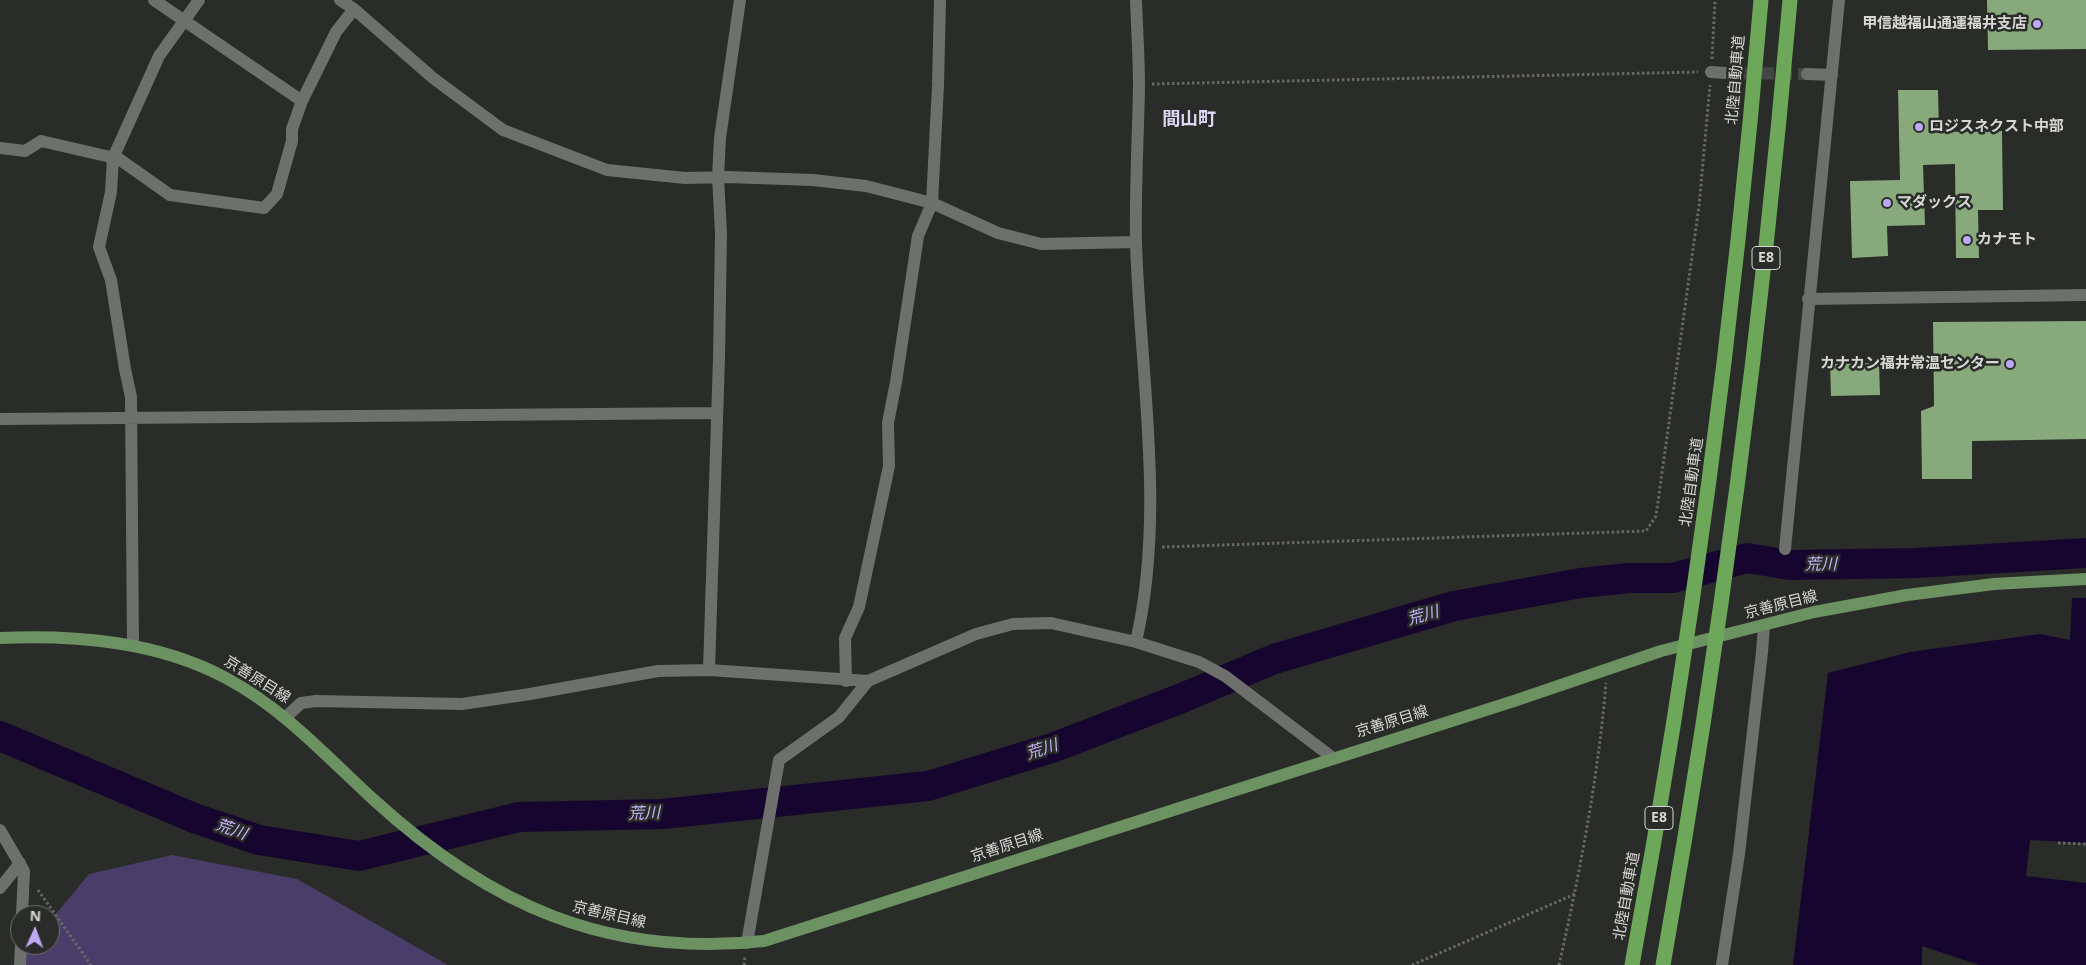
<!DOCTYPE html>
<html>
<head>
<meta charset="utf-8">
<style>
	body { margin:0 }
	#map { position:relative; width:2086px; height:965px; overflow:hidden; background:#292c28; font-family:"Noto Sans",sans-serif }
	canvas { display:block }
	.north { position:absolute; left:10px; top:905px; width:50px; height:50px; box-sizing:border-box; background:#292c28; border:1px solid #6f716e; border-radius:50%; rotate:2deg; font-size:14px; font-weight:700; line-height:20px; text-align:center; color:#d7d8d6 }
	.north::after { content:''; display:block; margin:auto; width:18px; height:22px; background:#bda9f5; clip-path:polygon(50% 0,100% 100%,50% 72%,0 100%) }
</style>
</head>
<body>
<div id="map">
<canvas width="2086" height="965"></canvas>
<div class="north">N</div>
</div>
<script>
const ctx = document.querySelector('canvas').getContext('2d');
ctx.lineJoin = 'round';
function paint(path, color) { ctx.fillStyle = color; ctx.fill(path, 'evenodd'); }
function trace(path, color, width, dash) { ctx.strokeStyle = color; ctx.lineWidth = width; ctx.lineCap = dash ? 'butt' : 'round'; ctx.setLineDash(dash || []); ctx.stroke(path); }
function label(font, color, halo, rows, align = 'center') {
  ctx.font = font + ' "Noto Sans","Noto Sans JP",sans-serif'; ctx.lineWidth = 5; ctx.setLineDash([]); ctx.textBaseline = 'middle'; ctx.strokeStyle = halo; ctx.fillStyle = color; for (const [text, x, y, turn = 0] of rows) {
    ctx.save(); ctx.translate(x, y); ctx.rotate((+turn || 0) * Math.PI / 180); ctx.textAlign = isNaN(turn) ? turn : align; if (halo) ctx.strokeText(text, 0, 0); ctx.fillText(text, 0, 0); ctx.restore();
  }
}
paint(new Path2D(`
	M 172,855 L 297,879 L 448,965 L 13,965 L 30,945 L 50,945 L 50,921 L 89,874 Z`), '#493d69');
paint(new Path2D(`
	M 2072,598 L 2086,598 L 2086,843 L 2030,840 L 2026,876 L 2086,883 L 2086,965 L 1979,965 L 1922,946 L 1922,965 L 1793,965 L 1828,673 L 1910,652 L 2040,634 L 2070,640 Z`), '#16062f');
trace(new Path2D(`
	M 0,736 L 194,818 L 259,840 L 359,856 L 519,817 L 662,814 L 928,786 L 1052,748 L 1182,698 L 1274,659 L 1454,606 L 1581,583 L 1629,578 L 1673,578 L 1747,558 L 1790,565 L 1917,563 L 2086,553`), '#16062f', 30);
paint(new Path2D(`
	M 1987,0 L 2086,0 L 2086,49 L 1988,50 Z
	M 1898,90 L 1938,90 L 1939,132 L 2002,131 L 2003,210 L 1978,210 L 1979,258 L 1956,258 L 1955,164 L 1923,165 L 1925,225 L 1887,226 L 1888,256 L 1852,258 L 1850,181 L 1900,180 Z
	M 2086,321 L 2086,439 L 1972,441 L 1972,479 L 1922,479 L 1921,411 L 1934,406 L 1933,322 Z
	M 1879,363 L 1880,395 L 1831,396 L 1830,364 Z`), '#87a97b');
trace(new Path2D(`
	M 1726,73 L 1807,74`), '#434642', 12, [12, 6]);
trace(new Path2D(`
	M 1712,59 L 1715,0
	M 1152,84 L 1698,72
	M 1162,547 L 1646,531 L 1656,516 L 1699,206 L 1710,85
	M 2058,843 L 2086,844
	M 38,890 L 91,965
	M 744,965 L 745,956
	M 1412,965 L 1575,894
	M 1559,965 C 1580,872 1598,778 1606,683`), '#676966', 3, [2.5, 2.5]);
trace(new Path2D(`
	M 154,0 L 302,101
	M 340,0 L 354,9 L 433,78 L 503,130 L 607,170 L 685,178 L 727,177 L 813,180 L 866,186 L 932,203 L 998,233 L 1041,244 L 1136,242
	M 1711,72 L 1726,73
	M 1807,74 L 1832,75
	M 0,148 L 25,151 L 41,141 L 119,159 L 170,195 L 264,208 L 277,194 L 292,141 L 292,129 L 302,101 L 336,32 L 354,9
	M 1808,299 L 2086,295
	M 0,419 L 716,413
	M 1785,549 L 1839,0
	M 1136,642 C 1166,511 1140,375 1136,242 C 1135,191 1138,139 1139,87 C 1139,58 1137,29 1136,0
	M 133,646 L 131,397 L 125,369 L 111,280 L 99,247 L 111,192 L 113,158 L 159,56 L 199,0
	M 709,670 L 719,358 L 721,233 L 718,177 L 720,138 L 740,0
	M 846,681 L 845,638 L 859,607 L 889,466 L 888,423 L 896,382 L 918,236 L 932,203 L 938,85 L 940,0
	M 286,717 L 301,703 L 316,701 L 462,704 L 530,694 L 658,671 L 709,670 L 868,681 L 976,634 L 1013,624 L 1051,623 L 1136,642 L 1199,662 L 1225,676 L 1333,758
	M 0,830 L 24,871 L 22,915
	M 0,888 L 20,863
	M 747,943 L 779,760 L 839,717 L 868,681
	M 20,965 L 21,945
	M 1722,965 L 1739,854 L 1762,652 L 1764,625`), '#6d706c', 12);
trace(new Path2D(`
	M 0,638 C 76,635 157,641 226,678 C 284,709 326,756 374,800 C 489,905 607,958 764,941 L 1514,701 L 1661,651 L 1814,612 L 1907,595 L 1994,584 L 2086,579`), '#6d9261', 12);
trace(new Path2D(`
	M 1632,965 C 1691,646 1734,324 1761,0
	M 1663,965 C 1720,645 1762,324 1790,0`), '#6da85a', 15);
for (const [x, y, r, color] of [
	[2037,24,5,"#bda9f5"],
	[1919,127,5,"#bda9f5"],
	[1887,203,5,"#bda9f5"],
	[1967,240,5,"#bda9f5"],
	[2010,364,5,"#bda9f5"]
]) { const dot = new Path2D(); dot.arc(x, y, r, 0, 2 * Math.PI); ctx.fillStyle = color; ctx.fill(dot); trace(dot, '#292c28', 2); }
for (const [x, y, w] of [
	[1766,258,28],
	[1659,818,28]
]) { const box = new Path2D(); box.roundRect(x - w / 2, y - 11.5, w, 23, 4); ctx.fillStyle = '#292c28'; ctx.fill(box); trace(box, '#d7d8d6', 1); }
label('bold 14px', '#d7d8d6', null, [
	["E8",1766,258],
	["E8",1659,818]
]);
label('bold 15px', '#d7d8d6', '#292c28', [
	["甲信越福山通運福井支店",2027,24,"right"],
	["ロジスネクスト中部",1929,127],
	["マダックス",1897,203],
	["カナモト",1977,240],
	["カナカン福井常温センター",2000,364,"right"]
], 'left');
label('15px', '#d7d8d6', '#292c28', [
	["北陸自動車道",1736,80,-85],
	["北陸自動車道",1692,482,-82],
	["京善原目線",1781,605,-14],
	["京善原目線",257,680,32],
	["京善原目線",1392,722,-17],
	["京善原目線",1007,846,-18],
	["北陸自動車道",1627,896,-80],
	["京善原目線",609,915,13]
]);
label('italic 16px', '#c7b4ff', '#292c28', [
	["荒川",1821,565,-1],
	["荒川",1423,616,-16],
	["荒川",1042,750,-18],
	["荒川",644,814,-2],
	["荒川",231,830,19]
]);
label('bold 18px', '#ddd6f4', '#292c28', [
	["間山町",1189,120]
]);
</script>
</body>
</html>
